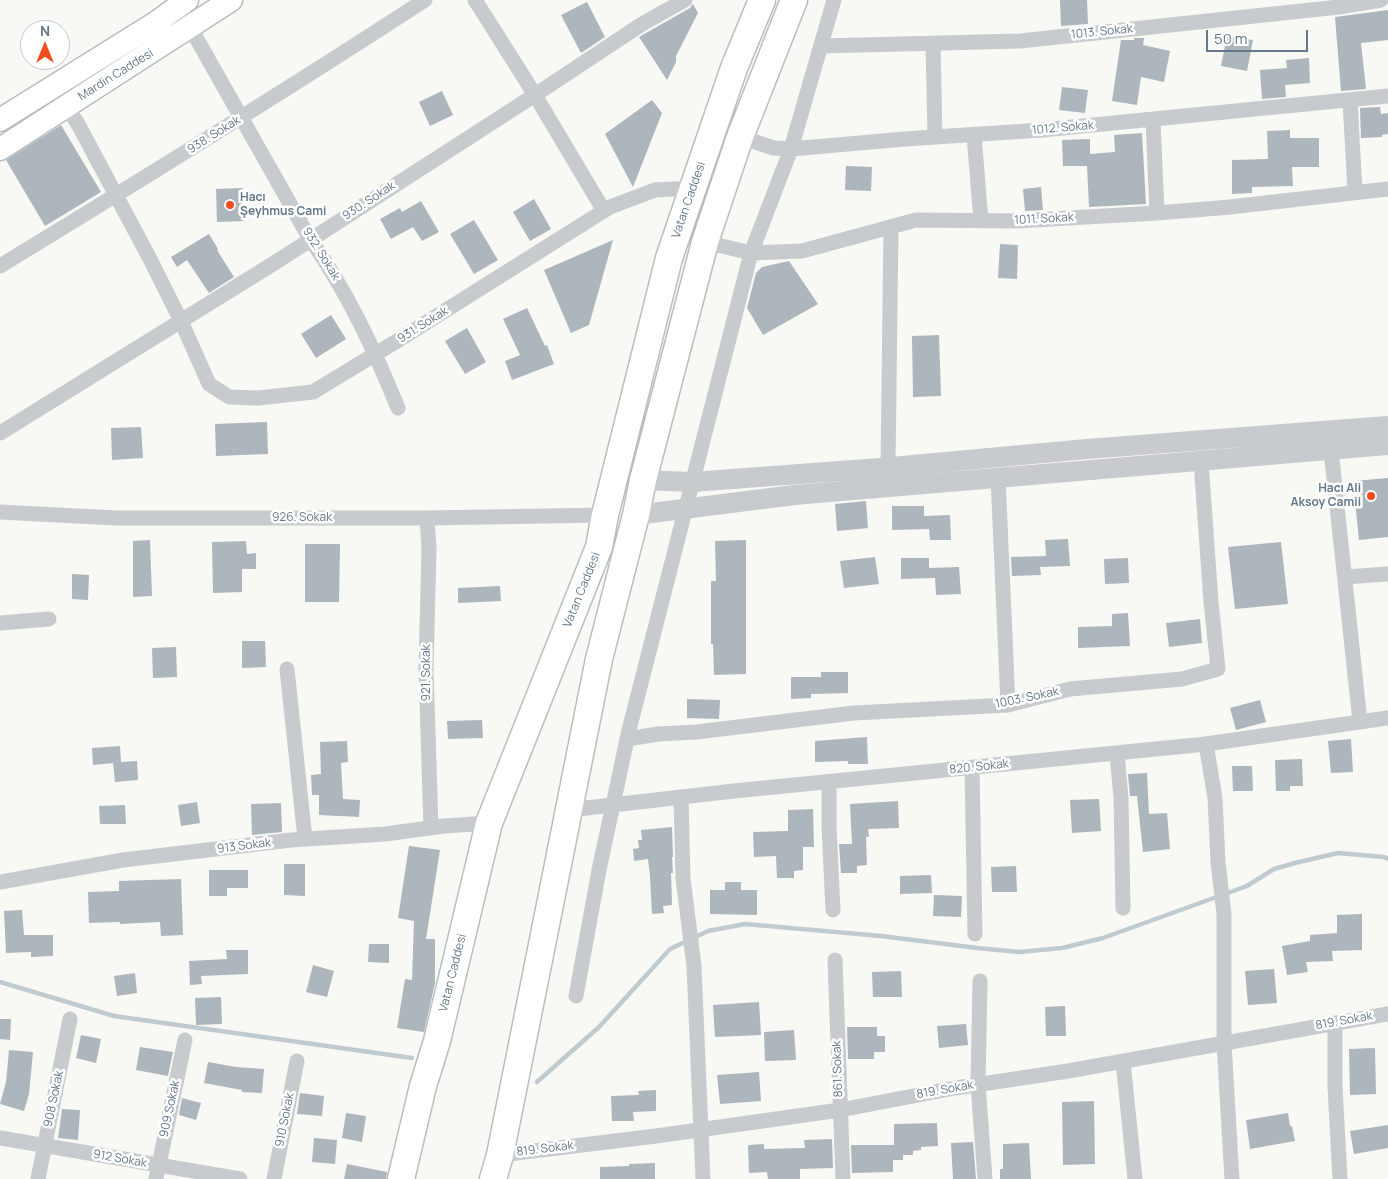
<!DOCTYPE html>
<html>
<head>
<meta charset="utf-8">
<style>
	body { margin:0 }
	#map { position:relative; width:1388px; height:1179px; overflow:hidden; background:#f8f8f4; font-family:Manrope,sans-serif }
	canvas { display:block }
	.north { position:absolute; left:20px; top:20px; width:50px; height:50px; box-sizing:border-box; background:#fff; border:1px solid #c1c9cf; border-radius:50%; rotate:0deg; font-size:14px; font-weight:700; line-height:20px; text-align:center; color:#647888 }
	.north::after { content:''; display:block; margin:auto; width:18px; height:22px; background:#f14c1b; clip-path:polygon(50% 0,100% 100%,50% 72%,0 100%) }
	.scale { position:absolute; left:1206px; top:30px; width:102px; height:22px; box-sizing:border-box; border:2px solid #647888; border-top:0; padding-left:6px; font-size:15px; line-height:18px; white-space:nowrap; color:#647888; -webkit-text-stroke:4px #fff; paint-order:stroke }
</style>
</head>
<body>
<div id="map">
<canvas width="1388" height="1179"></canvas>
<div class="north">N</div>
<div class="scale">50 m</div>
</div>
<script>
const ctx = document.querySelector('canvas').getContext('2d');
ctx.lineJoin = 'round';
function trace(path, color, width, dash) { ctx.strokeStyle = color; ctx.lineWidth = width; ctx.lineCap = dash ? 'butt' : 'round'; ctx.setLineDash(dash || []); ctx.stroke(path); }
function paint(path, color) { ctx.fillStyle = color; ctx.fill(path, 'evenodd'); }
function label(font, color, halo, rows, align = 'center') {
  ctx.font = font + ' Manrope,sans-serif'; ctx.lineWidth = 5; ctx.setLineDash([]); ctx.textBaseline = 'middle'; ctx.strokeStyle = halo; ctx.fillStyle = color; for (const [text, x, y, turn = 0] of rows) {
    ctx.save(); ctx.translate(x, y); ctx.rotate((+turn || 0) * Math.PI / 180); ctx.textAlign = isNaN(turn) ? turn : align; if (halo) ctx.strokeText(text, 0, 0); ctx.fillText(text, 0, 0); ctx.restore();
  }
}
trace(new Path2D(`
	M 0,982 L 114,1016 L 412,1058
	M 537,1082 L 599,1027 L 670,949 L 708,931 L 745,924 L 881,936 L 977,948 L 1019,952 L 1062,948 L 1103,938 L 1247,886 L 1274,869 L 1295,863 L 1338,853 L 1384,857 L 1388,859`), '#c0cbd0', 4.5);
paint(new Path2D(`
	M 1060,0 L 1087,0 L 1088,24 L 1061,26 Z
	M 587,2 L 605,37 L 581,53 L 561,15 Z
	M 693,4 L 698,13 L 676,56 L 676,62 L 667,80 L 639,37 L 690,8 Z
	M 1388,10 L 1388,40 L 1361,43 L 1366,89 L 1341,91 L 1335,17 Z
	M 1227,36 L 1253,40 L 1247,71 L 1221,66 Z
	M 1134,38 L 1144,38 L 1143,45 L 1170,51 L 1164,82 L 1141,77 L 1137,105 L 1112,101 L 1121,40 L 1134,40 Z
	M 1309,58 L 1310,83 L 1285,85 L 1286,97 L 1262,99 L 1260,70 L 1287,68 L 1286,60 Z
	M 1062,87 L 1088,90 L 1085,113 L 1059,110 Z
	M 442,91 L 453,115 L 430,126 L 419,102 Z
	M 652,100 L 662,113 L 633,187 L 605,134 Z
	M 1380,107 L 1381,114 L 1388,113 L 1388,134 L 1382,135 L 1382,137 L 1361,138 L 1360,108 Z
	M 61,125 L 101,192 L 45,226 L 6,160 Z
	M 1290,130 L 1290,138 L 1319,138 L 1319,167 L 1292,167 L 1293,186 L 1252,187 L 1252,193 L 1232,194 L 1232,160 L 1268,159 L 1267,131 Z
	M 1142,133 L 1146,204 L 1089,207 L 1087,166 L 1063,166 L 1062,140 L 1090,139 L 1090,154 L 1115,152 L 1114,135 Z
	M 846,166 L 872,167 L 871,191 L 845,190 Z
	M 1041,187 L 1043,210 L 1025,211 L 1023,189 Z
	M 243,188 L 244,221 L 217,222 L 216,189 Z
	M 534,199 L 551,229 L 530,241 L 513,212 Z
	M 421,201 L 439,232 L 422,241 L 413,227 L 391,239 L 380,219 L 400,208 L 402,212 Z
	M 474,220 L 498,260 L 474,274 L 450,234 Z
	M 209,234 L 218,249 L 217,250 L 234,277 L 209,293 L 187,260 L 177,267 L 171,257 Z
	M 613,240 L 589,325 L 571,333 L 544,270 Z
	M 1000,244 L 1018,245 L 1017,279 L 998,278 Z
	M 789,261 L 818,304 L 763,335 L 747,308 L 756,273 L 762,267 Z
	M 527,308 L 545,346 L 547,345 L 554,364 L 512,380 L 505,361 L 520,355 L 503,319 Z
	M 331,315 L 346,339 L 316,358 L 301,334 Z
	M 467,328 L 486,362 L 465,374 L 445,341 Z
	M 939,335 L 941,396 L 913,397 L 912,336 Z
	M 267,422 L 268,454 L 216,456 L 215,424 Z
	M 141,427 L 143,458 L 112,460 L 111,428 Z
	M 1388,478 L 1388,537 L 1359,540 L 1353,481 Z
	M 866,501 L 868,528 L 837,531 L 835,504 Z
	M 892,506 L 924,506 L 924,516 L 950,515 L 951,540 L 930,540 L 929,529 L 892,530 Z
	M 1068,539 L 1070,566 L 1040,567 L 1041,575 L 1012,576 L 1011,557 L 1046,556 L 1045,540 Z
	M 150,540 L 152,596 L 133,597 L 133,541 Z
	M 746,540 L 746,674 L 714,675 L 713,644 L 711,644 L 711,581 L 716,581 L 715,541 Z
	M 246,541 L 247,554 L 256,553 L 256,569 L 242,569 L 242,592 L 213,593 L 212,542 Z
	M 1281,542 L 1288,604 L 1235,609 L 1228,547 Z
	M 305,544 L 340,544 L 339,602 L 305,602 Z
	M 875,557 L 879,584 L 844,588 L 840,561 Z
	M 901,558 L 929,558 L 929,568 L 959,567 L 961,594 L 936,595 L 935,578 L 901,579 Z
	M 1128,558 L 1129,583 L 1105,584 L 1104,559 Z
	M 72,574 L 89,575 L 88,600 L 72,599 Z
	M 500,586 L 501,601 L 458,603 L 458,588 Z
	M 1128,613 L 1130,646 L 1078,648 L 1078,627 L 1112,626 L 1112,614 Z
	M 1200,619 L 1202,643 L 1169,647 L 1166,623 Z
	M 242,641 L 265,641 L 266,667 L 242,668 Z
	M 176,647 L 177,677 L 153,678 L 152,648 Z
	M 821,672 L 848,672 L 848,693 L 811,694 L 811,698 L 791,699 L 791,677 L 821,677 Z
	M 687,699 L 720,700 L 719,719 L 687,718 Z
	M 1260,700 L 1266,722 L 1236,730 L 1230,708 Z
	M 482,720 L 483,738 L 448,739 L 447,721 Z
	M 867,737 L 868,764 L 848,764 L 848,761 L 815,762 L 815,741 Z
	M 1351,739 L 1353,772 L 1331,773 L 1328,741 Z
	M 347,741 L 348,762 L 341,763 L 343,799 L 360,800 L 359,817 L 319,815 L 319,795 L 312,795 L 311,775 L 321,774 L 320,742 Z
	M 120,746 L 121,762 L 137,761 L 138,780 L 115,782 L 113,763 L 93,765 L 92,748 Z
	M 1302,759 L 1303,786 L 1290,786 L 1290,791 L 1276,791 L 1275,760 Z
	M 1232,766 L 1252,766 L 1253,791 L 1233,791 Z
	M 1147,773 L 1149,814 L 1167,813 L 1170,849 L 1143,852 L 1137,796 L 1130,796 L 1128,774 Z
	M 1099,799 L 1101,831 L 1072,833 L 1070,800 Z
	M 898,801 L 899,828 L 868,829 L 869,837 L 866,837 L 867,865 L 857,866 L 857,873 L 841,873 L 839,844 L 852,844 L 850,804 Z
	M 197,802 L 200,823 L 181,826 L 178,805 Z
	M 281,803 L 282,832 L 252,835 L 251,804 Z
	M 125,805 L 126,824 L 100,824 L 99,806 Z
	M 813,809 L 814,847 L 803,847 L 803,870 L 794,871 L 794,878 L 777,878 L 776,856 L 754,857 L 753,832 L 788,831 L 788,810 Z
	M 672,827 L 673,857 L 672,857 L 673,873 L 671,873 L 672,905 L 663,906 L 664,913 L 652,914 L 650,876 L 648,859 L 634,861 L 633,849 L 639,848 L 638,840 L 642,840 L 641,830 Z
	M 409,846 L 440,850 L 426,939 L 435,939 L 435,983 L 424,1032 L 397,1028 L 405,979 L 412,980 L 414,921 L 398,918 Z
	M 284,864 L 305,864 L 305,896 L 284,895 Z
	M 1016,866 L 1017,892 L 992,892 L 991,867 Z
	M 209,870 L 248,870 L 248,888 L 227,888 L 227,896 L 209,896 Z
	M 931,875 L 932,893 L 900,894 L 900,876 Z
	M 181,879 L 183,935 L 161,936 L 160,922 L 120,924 L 120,922 L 89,923 L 88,892 L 119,891 L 119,881 Z
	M 725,882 L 741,882 L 741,890 L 757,890 L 757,915 L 710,914 L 710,890 L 725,890 Z
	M 934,895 L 962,896 L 961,917 L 933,916 Z
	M 22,910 L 24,935 L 53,935 L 53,956 L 31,957 L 31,952 L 6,953 L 4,911 Z
	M 1362,914 L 1362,950 L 1332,951 L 1333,961 L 1306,962 L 1308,972 L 1287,975 L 1282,946 L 1310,941 L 1310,935 L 1337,933 L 1337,915 Z
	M 369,944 L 389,944 L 389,963 L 368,962 Z
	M 226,950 L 248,950 L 248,974 L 201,976 L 202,984 L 190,985 L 189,961 L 227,959 Z
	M 313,965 L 334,971 L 327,997 L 306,992 Z
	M 1274,969 L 1277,1003 L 1248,1005 L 1245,971 Z
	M 901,971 L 902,997 L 873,997 L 872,972 Z
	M 135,973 L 137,993 L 117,996 L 114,976 Z
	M 221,997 L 222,1024 L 196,1025 L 195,998 Z
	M 759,1002 L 761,1035 L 715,1037 L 713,1005 Z
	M 1065,1006 L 1066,1036 L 1046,1036 L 1045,1007 Z
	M 0,1019 L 11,1019 L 10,1040 L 0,1039 Z
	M 966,1024 L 968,1045 L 939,1048 L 937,1026 Z
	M 847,1027 L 877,1027 L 877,1036 L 885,1036 L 885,1052 L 874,1052 L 874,1059 L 848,1059 Z
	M 794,1030 L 796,1060 L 765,1061 L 764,1032 Z
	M 81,1035 L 101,1039 L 96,1063 L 76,1058 Z
	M 140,1047 L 173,1052 L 168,1076 L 136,1070 Z
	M 1375,1048 L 1376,1094 L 1350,1095 L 1349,1049 Z
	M 9,1050 L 33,1052 L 29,1094 L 24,1111 L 0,1104 L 6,1082 Z
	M 208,1062 L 236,1067 L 264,1069 L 262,1093 L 242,1092 L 242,1090 L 204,1083 Z
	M 759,1072 L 761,1101 L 720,1104 L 717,1075 Z
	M 656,1090 L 656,1111 L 633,1112 L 634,1121 L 612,1121 L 611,1096 L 639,1095 L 638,1091 Z
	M 300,1093 L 324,1096 L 322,1116 L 297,1114 Z
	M 182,1098 L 201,1103 L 196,1120 L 179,1115 Z
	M 1094,1101 L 1095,1164 L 1063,1165 L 1062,1102 Z
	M 62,1109 L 80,1110 L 78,1140 L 58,1138 Z
	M 346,1113 L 366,1116 L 362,1142 L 342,1138 Z
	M 1288,1113 L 1290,1126 L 1292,1126 L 1295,1141 L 1250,1149 L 1246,1120 Z
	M 937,1123 L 938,1146 L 921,1147 L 921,1150 L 913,1151 L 913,1155 L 903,1155 L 903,1160 L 893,1160 L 893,1172 L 852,1173 L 851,1145 L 894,1145 L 894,1124 Z
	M 1388,1125 L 1388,1148 L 1354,1154 L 1350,1131 Z
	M 314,1138 L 337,1140 L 335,1164 L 312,1162 Z
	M 832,1139 L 833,1168 L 800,1169 L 800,1179 L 768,1179 L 767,1172 L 749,1173 L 748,1145 L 764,1144 L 764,1149 L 805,1148 L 804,1140 Z
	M 973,1142 L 976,1179 L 953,1179 L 951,1143 Z
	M 1029,1143 L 1031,1179 L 1000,1179 L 1000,1169 L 1003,1169 L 1003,1144 Z
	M 655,1163 L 655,1179 L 600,1179 L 600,1167 L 629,1166 L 629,1164 Z
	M 347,1164 L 387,1172 L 386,1179 L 344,1179 Z`), '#adb6bc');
const secondary = new Path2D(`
	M 0,120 L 157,22 L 187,0
	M 0,149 L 231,0`);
const trunk = new Path2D(`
	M 401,1179 L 423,1086 L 437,1041 L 489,823 L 599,547 L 605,515 L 669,258 L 734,68 L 762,0
	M 493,1179 L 500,1155 L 599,659 L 636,515 L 643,480 L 705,242 L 740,137 L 794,0`);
trace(secondary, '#b7bdc1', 25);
trace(trunk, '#b9bdc0', 29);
trace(new Path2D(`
	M 475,0 L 535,95 L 604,211
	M 189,19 L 190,27 L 310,239 C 347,291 374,349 398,408
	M 933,43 L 935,137
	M 821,46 L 1020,41 L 1339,7 L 1381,0
	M 1350,100 L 1355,192
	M 66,106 L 78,124 L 150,259 L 181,321 L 209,384 L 229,397 L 258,398 L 313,392 L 397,341 L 610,207 L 655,190 L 693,188
	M 1153,120 L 1157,213
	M 974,135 L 981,221
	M 740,137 L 774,148 L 791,149 L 905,139 L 1042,130 L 1388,96
	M 705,242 L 751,253 L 802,251 L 916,220 L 1016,221 L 1157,213 L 1230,207 L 1388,189
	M 0,266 C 143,179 285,91 425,0
	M 0,433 L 276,262 L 535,95 L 642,24 L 685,0
	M 1331,450 L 1360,722
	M 888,468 L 891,227
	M 998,477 L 1008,705
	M 0,512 L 116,518 L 427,518 L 605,515
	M 427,518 L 429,548 L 426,669 L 431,828
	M 1345,577 L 1388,574
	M 0,623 L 49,619
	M 287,669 L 305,839
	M 627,739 L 658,734 L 696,732 L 854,713 L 1008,705 L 1070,689 L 1182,679 L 1218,669 L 1211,602 L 1201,461
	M 1206,744 L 1215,798 L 1218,862 L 1224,914 L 1224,1043 L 1232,1179
	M 1117,753 L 1121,798 L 1123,908
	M 972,768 L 975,934
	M 829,782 L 829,826 L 833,910
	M 681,797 L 683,878 L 694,966 L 703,1179
	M 569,810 L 734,791 L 1206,744 L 1388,718
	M 0,882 L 123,860 L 291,840 L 385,834 L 444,826 L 489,823
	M 835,960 L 843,1179
	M 980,981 L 978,1084 L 985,1179
	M 576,996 L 599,870 L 629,730 L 751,253 L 791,149 L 834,0
	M 1335,1023 L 1335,1087 L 1340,1179
	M 1123,1061 L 1135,1179
	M 0,1138 L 240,1179
	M 500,1155 L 656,1136 L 840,1110 L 955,1088 L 1068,1071 L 1388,1014
	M 38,1179 L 70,1019
	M 156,1179 L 185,1040
	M 274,1179 L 297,1061`), '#c7cbce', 15);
trace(new Path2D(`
	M 643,480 L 692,482 L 880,468 L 1087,449 L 1388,426
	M 636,515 L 794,495 L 1388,445`), '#c7cbce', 20);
trace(secondary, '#fff', 22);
trace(trunk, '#fff', 26);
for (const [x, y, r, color] of [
	[230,205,5,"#f14c1b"],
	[1371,496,5,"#f14c1b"]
]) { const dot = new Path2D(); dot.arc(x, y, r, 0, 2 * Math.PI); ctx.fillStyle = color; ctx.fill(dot); trace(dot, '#fff', 2); }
label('12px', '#647888', '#fff', [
	["1013. Sokak",1102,32,-6],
	["Mardin Caddesi",116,75,-32],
	["1012. Sokak",1063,128,-5],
	["938. Sokak",214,135,-32],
	["Vatan Caddesi",689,200,-71],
	["930. Sokak",369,201,-33],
	["1011. Sokak",1044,219,-3],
	["932. Sokak",321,254,58],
	["931. Sokak",423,325,-32],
	["926. Sokak",302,518],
	["Vatan Caddesi",582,590,-68],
	["921. Sokak",427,673,-90],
	["1003. Sokak",1027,698,-12],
	["820. Sokak",979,767,-6],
	["913 Sokak",244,846,-7],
	["Vatan Caddesi",453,973,-76],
	["819. Sokak",1344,1021,-10],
	["861. Sokak",838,1069,-92],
	["819. Sokak",945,1090,-10],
	["908 Sokak",54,1099,-78],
	["909 Sokak",170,1109,-78],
	["910 Sokak",285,1120,-79],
	["819. Sokak",545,1149,-7],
	["912 Sokak",120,1159,10]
]);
label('bold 12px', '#647888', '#fff', [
	["Hacı",240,198],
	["Şeyhmus Cami",240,212],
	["Hacı Ali",1361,489,"right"],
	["Aksoy Camii",1361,503,"right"]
], 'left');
</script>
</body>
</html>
